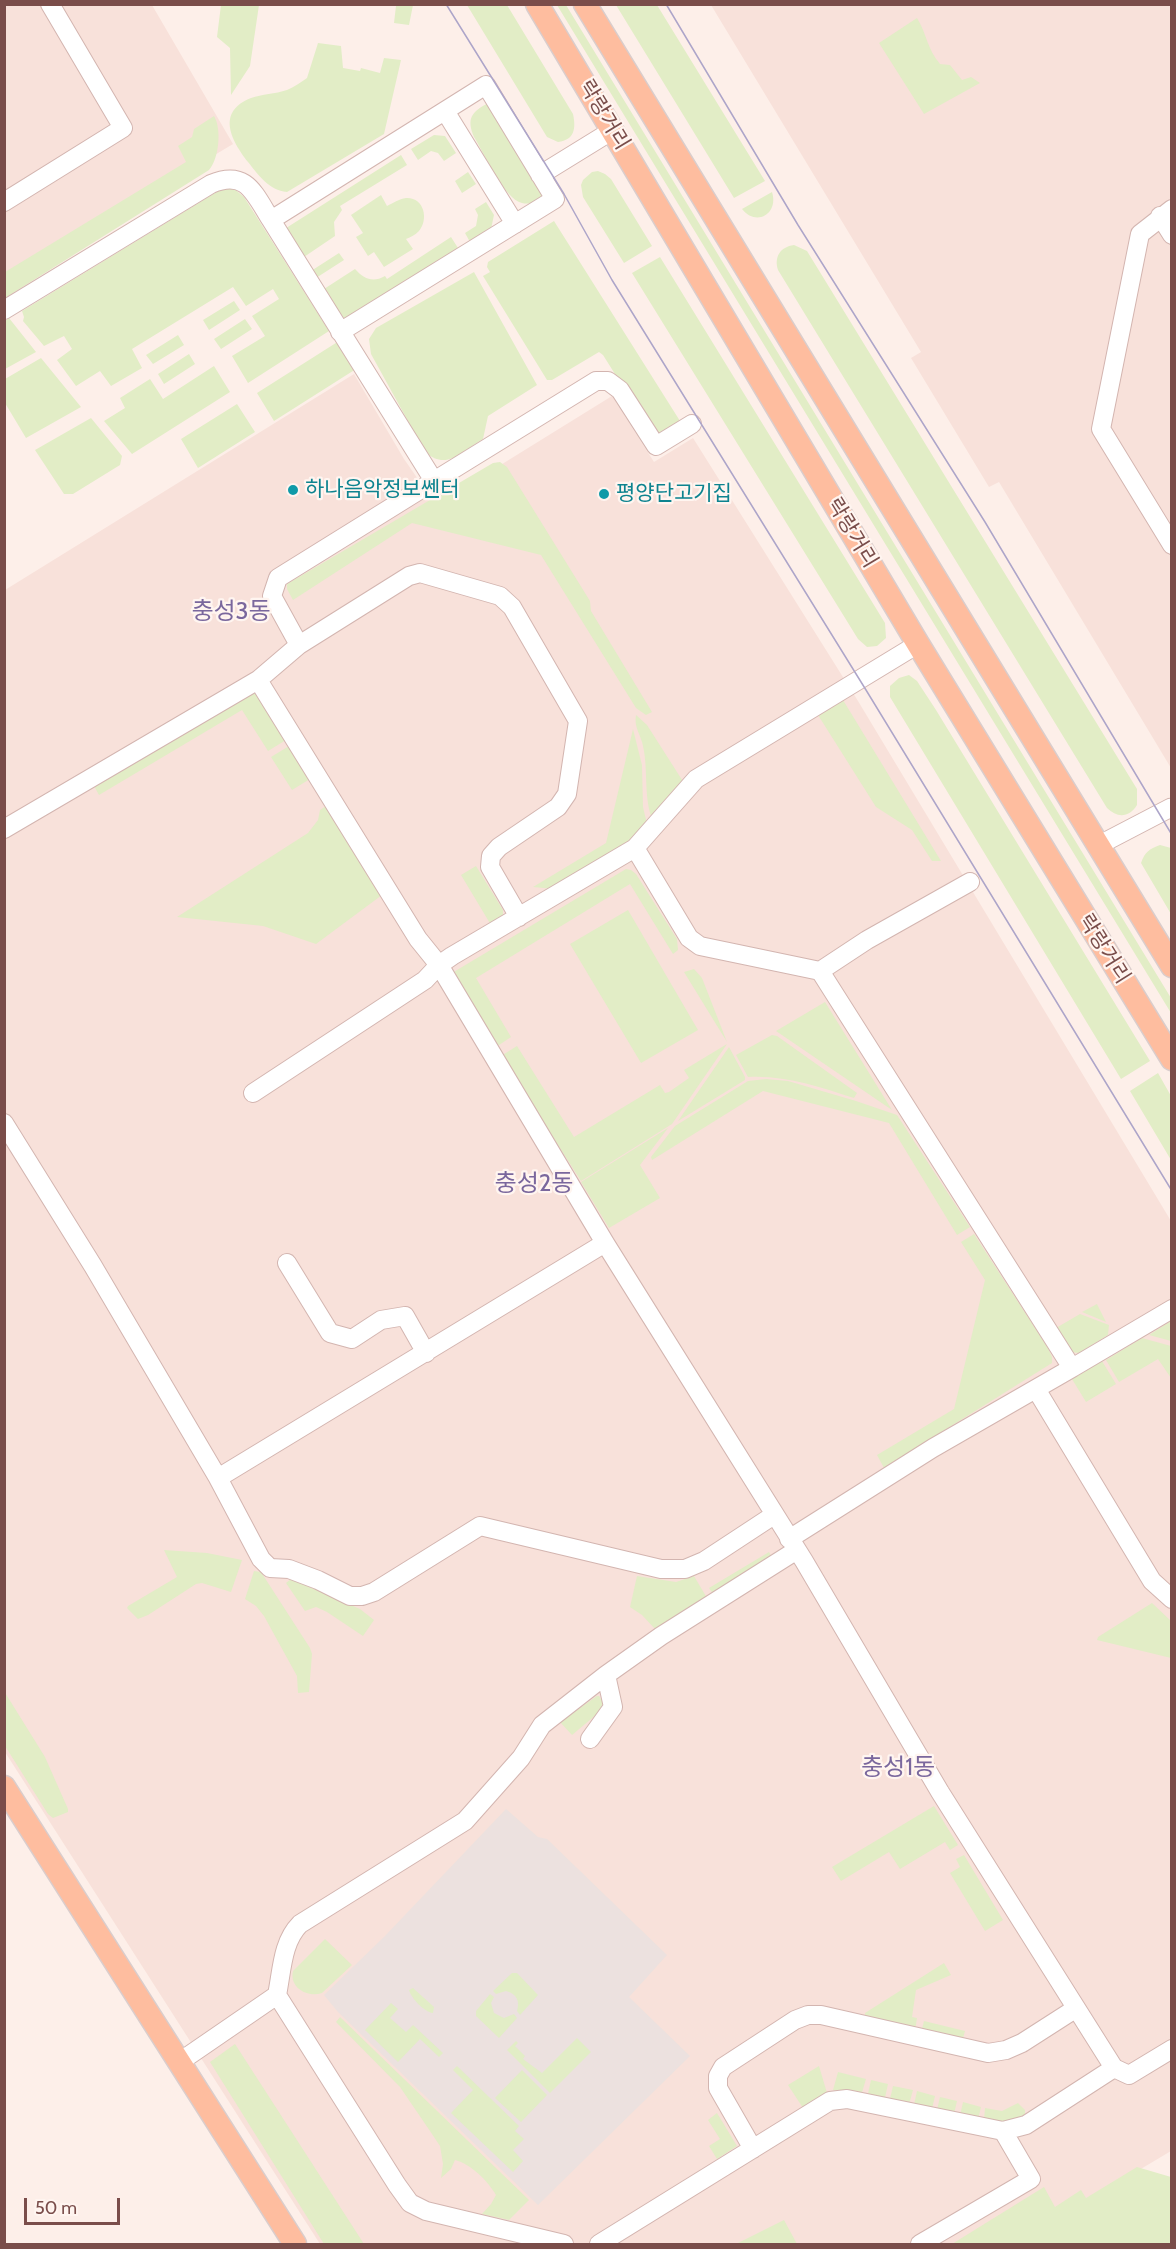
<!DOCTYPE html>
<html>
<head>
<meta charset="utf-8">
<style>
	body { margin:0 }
	#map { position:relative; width:1176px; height:2249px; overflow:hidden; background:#fdefe9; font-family:Cabin,sans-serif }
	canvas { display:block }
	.frame { position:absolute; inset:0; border:6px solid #7a4d4a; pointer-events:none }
	.scale { position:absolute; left:24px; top:2198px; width:96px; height:27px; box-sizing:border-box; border:3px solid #7a4d4a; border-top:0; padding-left:8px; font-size:18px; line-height:21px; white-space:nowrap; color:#7a4d4a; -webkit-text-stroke:4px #fff5f0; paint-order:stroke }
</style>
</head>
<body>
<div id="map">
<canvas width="1176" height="2249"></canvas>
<div class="frame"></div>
<div class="scale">50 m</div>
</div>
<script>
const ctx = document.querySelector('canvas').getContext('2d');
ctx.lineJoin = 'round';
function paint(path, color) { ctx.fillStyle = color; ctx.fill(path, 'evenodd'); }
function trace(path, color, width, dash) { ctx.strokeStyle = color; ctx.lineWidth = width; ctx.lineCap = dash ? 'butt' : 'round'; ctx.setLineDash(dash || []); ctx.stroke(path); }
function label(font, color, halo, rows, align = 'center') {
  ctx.font = font + ' Cabin,"Noto Sans KR",sans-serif'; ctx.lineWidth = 4.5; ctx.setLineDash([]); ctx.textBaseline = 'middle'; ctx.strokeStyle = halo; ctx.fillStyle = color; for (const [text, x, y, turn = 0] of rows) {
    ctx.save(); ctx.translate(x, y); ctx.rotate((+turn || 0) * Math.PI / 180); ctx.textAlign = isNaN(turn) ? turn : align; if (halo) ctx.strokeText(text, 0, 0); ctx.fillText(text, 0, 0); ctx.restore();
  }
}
paint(new Path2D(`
	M 4,5 L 152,5 L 233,144 L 5,281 Z
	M 711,5 L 1171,5 L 1171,768 L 999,482 L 989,487 L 911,358 L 921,352 Z
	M 354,374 L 404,459 L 436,505 L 612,396 L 654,462 L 693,438 L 858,701 L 1171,1221 L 1171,2151 L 1015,2244 L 320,2244 L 5,1752 L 5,590 Z`), '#f8e1da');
paint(new Path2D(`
	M 506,1809 L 538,1837 L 547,1839 L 667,1955 L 629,1997 L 690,2056 L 538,2205 L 338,2012 L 324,1995 L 384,1937 Z`), '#ece1df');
paint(new Path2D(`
	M 221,5 L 259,5 L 250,66 L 231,95 L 230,48 L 217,37 Z
	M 391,5 L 413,5 L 409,25 L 394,23 L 396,6 Z
	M 467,5 L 507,5 L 573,114 C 576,128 575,140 558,142 L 547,137 Z
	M 557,5 L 566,5 L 1171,998 L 1171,1013 Z
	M 616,5 L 657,5 L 765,181 L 734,198 Z
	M 917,18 C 927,34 927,49 940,64 L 950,65 L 962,80 L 971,77 L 980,83 L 924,114 L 879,43 Z
	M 318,43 L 341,46 L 343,68 L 360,71 L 361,68 L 380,73 L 384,58 L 401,60 L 384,134 L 287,192 C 269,190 259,176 248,162 C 231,140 216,112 251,98 C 262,94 275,94 287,90 C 294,87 301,82 307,78 Z
	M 488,103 L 544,197 C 537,201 530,205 522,203 C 504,199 484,153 474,137 C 466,118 472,112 488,103 Z
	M 214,116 C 222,129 219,159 209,170 L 5,298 L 5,272 L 186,162 L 178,146 L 192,137 L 194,129 Z
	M 434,135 L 445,136 L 456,153 L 444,161 L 438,153 L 431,151 L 418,160 L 411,149 Z
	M 401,155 L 407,165 L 340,206 L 342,210 L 334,222 L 335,236 L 301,259 L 283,230 Z
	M 598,171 L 605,174 L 611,179 L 652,246 L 624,263 L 583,197 L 581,185 L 583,180 L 592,172 Z
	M 468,172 L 476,184 L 462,193 L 455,181 Z
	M 232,187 L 244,197 L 329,331 L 248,383 L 232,356 L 265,336 L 252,316 L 279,299 L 273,289 L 246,306 L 233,287 L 132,349 L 142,368 L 111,386 L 100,371 L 76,386 L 57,360 L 72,349 L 64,336 L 44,346 L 23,321 L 24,317 L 22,311 L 223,188 Z
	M 772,192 C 779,214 756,227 742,209 Z
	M 381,195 L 387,206 C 393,203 399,199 406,198 C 424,197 429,219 419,231 C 415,235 411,237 406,239 L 413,249 L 384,267 L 374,252 L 368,256 L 356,237 L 363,233 L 351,215 Z
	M 486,202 L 494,215 L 491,229 L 470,242 L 465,233 L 476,226 L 478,215 L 475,209 Z
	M 554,221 L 680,421 L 654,436 L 603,355 L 599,352 L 552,380 L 547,380 L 483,276 L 490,272 L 487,267 L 488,262 Z
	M 451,237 L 458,248 L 345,320 L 324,289 L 355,269 C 364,279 373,283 385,276 L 387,279 Z
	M 794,245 L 807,251 L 1137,789 L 1137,805 C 1129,818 1117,818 1107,808 L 778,270 C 774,257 780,247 794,245 Z
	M 339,253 L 344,260 L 316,278 L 311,271 Z
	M 660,257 L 885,623 L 886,638 L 877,646 L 867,647 L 858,639 L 632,273 Z
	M 474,272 L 537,385 L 488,416 L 483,439 C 461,452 447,471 425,452 L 371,354 L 369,339 L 376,328 Z
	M 234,301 L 240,310 L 209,330 L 203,320 Z
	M 9,318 L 36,352 L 5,369 L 5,321 Z
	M 245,319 L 252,329 L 221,349 L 214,339 Z
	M 178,335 L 184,345 L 153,364 L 146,355 Z
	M 339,341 L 356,369 L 274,421 L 257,393 Z
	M 189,354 L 195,364 L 164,384 L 158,374 Z
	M 41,358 L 81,407 L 26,438 L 5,403 L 5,379 Z
	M 214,366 L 230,392 L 132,454 L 104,421 L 125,408 L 120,398 L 150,379 L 163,399 Z
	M 237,404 L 255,432 L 198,468 L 181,439 Z
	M 91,418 L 122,456 L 120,465 L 73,494 L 64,494 L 35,450 Z
	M 500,462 L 507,467 L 590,601 L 591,611 L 652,712 L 646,715 L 636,708 L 541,555 L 412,523 L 293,600 L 287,589 L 287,584 L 493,463 Z
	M 909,675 L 917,681 L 936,710 L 1150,1061 L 1121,1079 L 890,697 L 890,686 L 899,678 Z
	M 252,692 L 256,694 L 286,740 L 268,751 L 242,710 L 99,795 L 94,786 Z
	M 843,700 L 941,861 L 932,861 L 912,830 L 876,807 L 818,715 Z
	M 636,715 L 647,725 L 684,783 L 652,819 C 643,794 649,767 642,742 C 639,732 634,726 636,715 Z
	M 633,729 L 642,765 L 643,807 L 647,824 L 629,843 L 554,889 L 533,887 L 606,843 Z
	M 289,746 L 310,779 L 292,790 L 271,757 Z
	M 326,806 L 382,895 L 316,944 L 263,926 L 177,917 L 308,833 L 318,820 L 320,810 Z
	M 1160,845 L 1171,848 L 1171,914 L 1141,863 C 1145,852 1149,849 1160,845 Z
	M 476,866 L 503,910 L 503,918 L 491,925 L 461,875 Z
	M 626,869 L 631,870 L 636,874 L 677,939 L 678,950 L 673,954 L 630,884 L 476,978 L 511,1037 L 496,1047 L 452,973 Z
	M 628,910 L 698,1030 L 641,1063 L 570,944 Z
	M 694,969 L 702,978 L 727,1042 L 684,972 Z
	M 825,1002 L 892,1110 L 776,1031 Z
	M 772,1035 L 777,1036 L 857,1093 L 854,1098 C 819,1087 786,1075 748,1077 L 736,1055 Z
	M 727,1044 L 672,1124 L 581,1181 L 501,1056 L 517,1046 L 574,1137 L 660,1085 L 665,1093 L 669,1092 L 689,1078 L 684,1070 Z
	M 729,1047 L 745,1077 L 745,1080 L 678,1121 Z
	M 1158,1073 L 1171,1096 L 1171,1160 L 1130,1091 Z
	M 766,1079 L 788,1081 L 856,1101 L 897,1115 L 970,1227 L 957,1235 L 889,1123 L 763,1091 L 652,1160 L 651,1157 L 675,1126 L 748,1081 Z
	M 668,1128 L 640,1165 L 660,1198 L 609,1228 L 581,1182 Z
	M 974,1234 L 1048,1348 L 1052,1357 L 1052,1363 L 884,1468 L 877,1455 L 954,1409 L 985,1280 L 961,1242 Z
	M 1097,1304 L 1106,1322 L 1082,1312 Z
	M 1080,1314 L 1109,1325 L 1108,1335 L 1079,1353 L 1071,1352 L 1056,1328 Z
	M 1171,1321 L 1171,1341 L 1149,1335 Z
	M 1142,1338 L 1171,1346 L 1171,1378 L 1158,1359 L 1119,1382 L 1106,1360 Z
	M 1102,1361 L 1116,1384 L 1086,1402 L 1072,1379 Z
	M 164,1550 L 207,1553 L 242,1560 L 231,1592 L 202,1583 L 196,1584 L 148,1615 L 138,1619 L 127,1608 L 128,1606 L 177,1577 Z
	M 769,1552 L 773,1559 L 713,1594 L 709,1588 Z
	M 254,1571 L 261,1572 L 310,1648 L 312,1654 L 309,1692 L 298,1693 L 297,1676 L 264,1616 L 256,1606 L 245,1599 Z
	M 637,1576 L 676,1582 L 694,1576 L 707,1598 L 656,1630 L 642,1615 L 630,1607 Z
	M 291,1579 L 360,1609 L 374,1620 L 363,1636 L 327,1612 L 316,1607 L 305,1611 L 286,1583 Z
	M 1152,1603 L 1171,1621 L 1171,1658 L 1097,1640 L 1098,1637 Z
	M 4,1691 L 45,1757 L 68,1809 L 68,1812 L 53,1818 L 48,1814 L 5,1746 Z
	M 597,1696 L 599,1696 L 604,1704 L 603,1709 L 572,1735 L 560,1722 Z
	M 934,1806 L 958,1845 L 950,1850 L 945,1842 L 900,1869 L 889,1852 L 841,1881 L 832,1867 Z
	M 964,1855 L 1003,1920 L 985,1931 L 950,1873 L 960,1867 L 956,1859 Z
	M 325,1939 L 352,1965 L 322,1993 C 308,1998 289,1988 293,1971 Z
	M 944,1963 L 951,1975 L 916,1990 L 912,2017 L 917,2018 L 915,2031 L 865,2019 L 865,2013 Z
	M 512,1973 L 517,1973 L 538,1995 L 520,2015 L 517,2011 C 520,2001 517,1994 506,1991 L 496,1994 L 493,1991 Z
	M 413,1988 L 434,2007 L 433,2013 C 424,2012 411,1998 409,1990 Z
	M 490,1994 L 494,1997 L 491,2003 L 494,2013 L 504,2018 L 514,2014 L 517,2018 L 499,2038 L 476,2016 L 476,2011 Z
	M 391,2003 L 398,2009 L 390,2018 L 406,2032 L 413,2025 L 443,2053 L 439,2057 L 420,2039 L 398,2062 L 365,2030 Z
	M 340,2017 L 529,2200 L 509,2220 L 482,2214 L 491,2204 L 496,2195 C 488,2181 471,2164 455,2160 L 451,2169 L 441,2178 L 443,2164 L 440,2146 L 430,2131 L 400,2087 L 336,2022 Z
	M 924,2021 L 965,2031 L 962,2042 L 921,2033 Z
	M 577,2038 L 591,2052 L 550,2093 L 507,2050 L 516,2041 L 518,2043 L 515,2046 L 525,2056 L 523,2059 L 542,2073 Z
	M 235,2044 L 364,2244 L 324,2244 L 210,2062 Z
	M 457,2066 L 519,2126 L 515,2131 L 524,2139 L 513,2150 L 523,2161 L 513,2172 L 451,2113 L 473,2090 L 453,2070 Z
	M 819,2066 L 827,2093 L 803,2108 L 788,2085 Z
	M 522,2070 L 547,2095 L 521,2122 L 495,2098 Z
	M 838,2072 L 866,2079 L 861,2096 L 833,2090 Z
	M 871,2080 L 888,2084 L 884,2102 L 867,2098 Z
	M 893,2086 L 913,2090 L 908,2108 L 889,2103 Z
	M 917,2091 L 935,2096 L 931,2113 L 913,2109 Z
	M 940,2097 L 957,2101 L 953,2118 L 936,2114 Z
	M 963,2102 L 981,2107 L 977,2124 L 959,2120 Z
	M 1018,2103 L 1025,2110 L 1025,2114 L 1011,2123 L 984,2120 L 985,2108 L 1002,2111 Z
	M 717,2113 L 737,2146 L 717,2159 L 709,2146 L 720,2139 L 708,2120 Z
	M 1137,2167 L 1171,2177 L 1171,2244 L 952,2244 L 1044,2187 L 1055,2207 L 1081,2190 L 1086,2198 Z
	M 784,2220 L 797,2244 L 736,2244 Z`), '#e2edc6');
const minor = new Path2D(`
	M 445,111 L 515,224
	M 540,175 L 613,130
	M 4,202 L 123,128 L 50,4
	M 1172,209 L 1140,234 L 1101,429 L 1172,545
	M 1160,216 L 1172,235
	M 271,220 L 434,481 L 596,381 L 608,381 L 620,390 L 656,446 L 692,424
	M 4,310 L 211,184 C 246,169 254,193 271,220 L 486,85 L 555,199 L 340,332
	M 434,481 L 278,578 L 272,596 L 299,645 L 258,680 L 418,939 L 439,965 L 605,1243 L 804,1561 L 940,1792 L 1114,2068 L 1129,2075 L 1172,2049
	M 299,645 L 409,576 L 420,573 L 500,596 L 512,607 L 578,721 L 567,794 L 558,807 L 499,847 L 491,856 L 490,867 L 519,917
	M 4,829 L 258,680
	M 1099,845 L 1170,808 L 1172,810
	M 635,848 L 689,938 L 700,946 L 820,971 L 1072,1368 L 933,1448 L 789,1539
	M 820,971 L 867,940 L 970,882
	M 253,1093 L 425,980 L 439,965 L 452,956 L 635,848 L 696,779 L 918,644
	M 4,1123 L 93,1266 L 218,1478 L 605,1243
	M 287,1263 L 330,1333 L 352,1339 L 381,1320 L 405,1316 L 426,1353
	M 1072,1368 L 1172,1309
	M 1036,1389 L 1152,1581 L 1172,1599
	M 218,1478 L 261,1559 L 270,1568 L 289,1569 L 318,1580 L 350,1596 L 362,1596 L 374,1592 L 480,1526 L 661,1569 L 685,1569 L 704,1561 L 774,1515
	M 590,1739 L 613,1707 L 606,1675 L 661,1636 L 797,1550
	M 277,1995 L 397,2185 L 410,2203 L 426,2211 L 564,2244
	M 178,2063 L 277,1995 C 282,1971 282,1942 300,1924 L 465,1821 L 521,1758 L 542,1725 L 606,1675
	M 753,2149 L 718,2088 L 718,2076 L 723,2067 L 795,2020 L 808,2015 L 821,2015 L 988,2053 L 1006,2050 L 1022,2043 L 1075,2009
	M 599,2244 L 830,2101 L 847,2099 L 1003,2131 L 1026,2125 L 1114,2068
	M 920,2244 L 1031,2179 L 1003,2131`);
const major = new Path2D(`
	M 537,4 L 918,644 L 1172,1059
	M 585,4 L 1172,966
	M 4,1787 L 295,2244`);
trace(minor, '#d3b5b0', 20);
trace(major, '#dacdcc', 25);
trace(minor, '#fff', 18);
trace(major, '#febd9f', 22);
trace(new Path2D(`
	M 446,4 L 564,194 L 612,280 L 866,690 L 1172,1191
	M 666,4 L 798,225 L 985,522 L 1172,835`), '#ada5c9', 1.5);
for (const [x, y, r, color] of [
	[293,490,6,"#0f9aa8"],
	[604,494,6,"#0f9aa8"]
]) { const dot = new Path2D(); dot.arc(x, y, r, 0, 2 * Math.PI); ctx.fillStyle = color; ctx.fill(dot); trace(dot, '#fff5f0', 2); }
label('21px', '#7a4d4a', '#fff5f0', [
	["락랑거리",604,115,59],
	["락랑거리",852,533,59],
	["락랑거리",1104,949,58]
]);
label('21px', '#0d838f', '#fff5f0', [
	["하나음악정보쎈터",305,490],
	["평양단고기집",616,494]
], 'left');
label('24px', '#7a679d', '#fff5f0', [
	["충성3동",231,612],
	["충성2동",534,1184],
	["충성1동",898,1768]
]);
</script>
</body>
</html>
